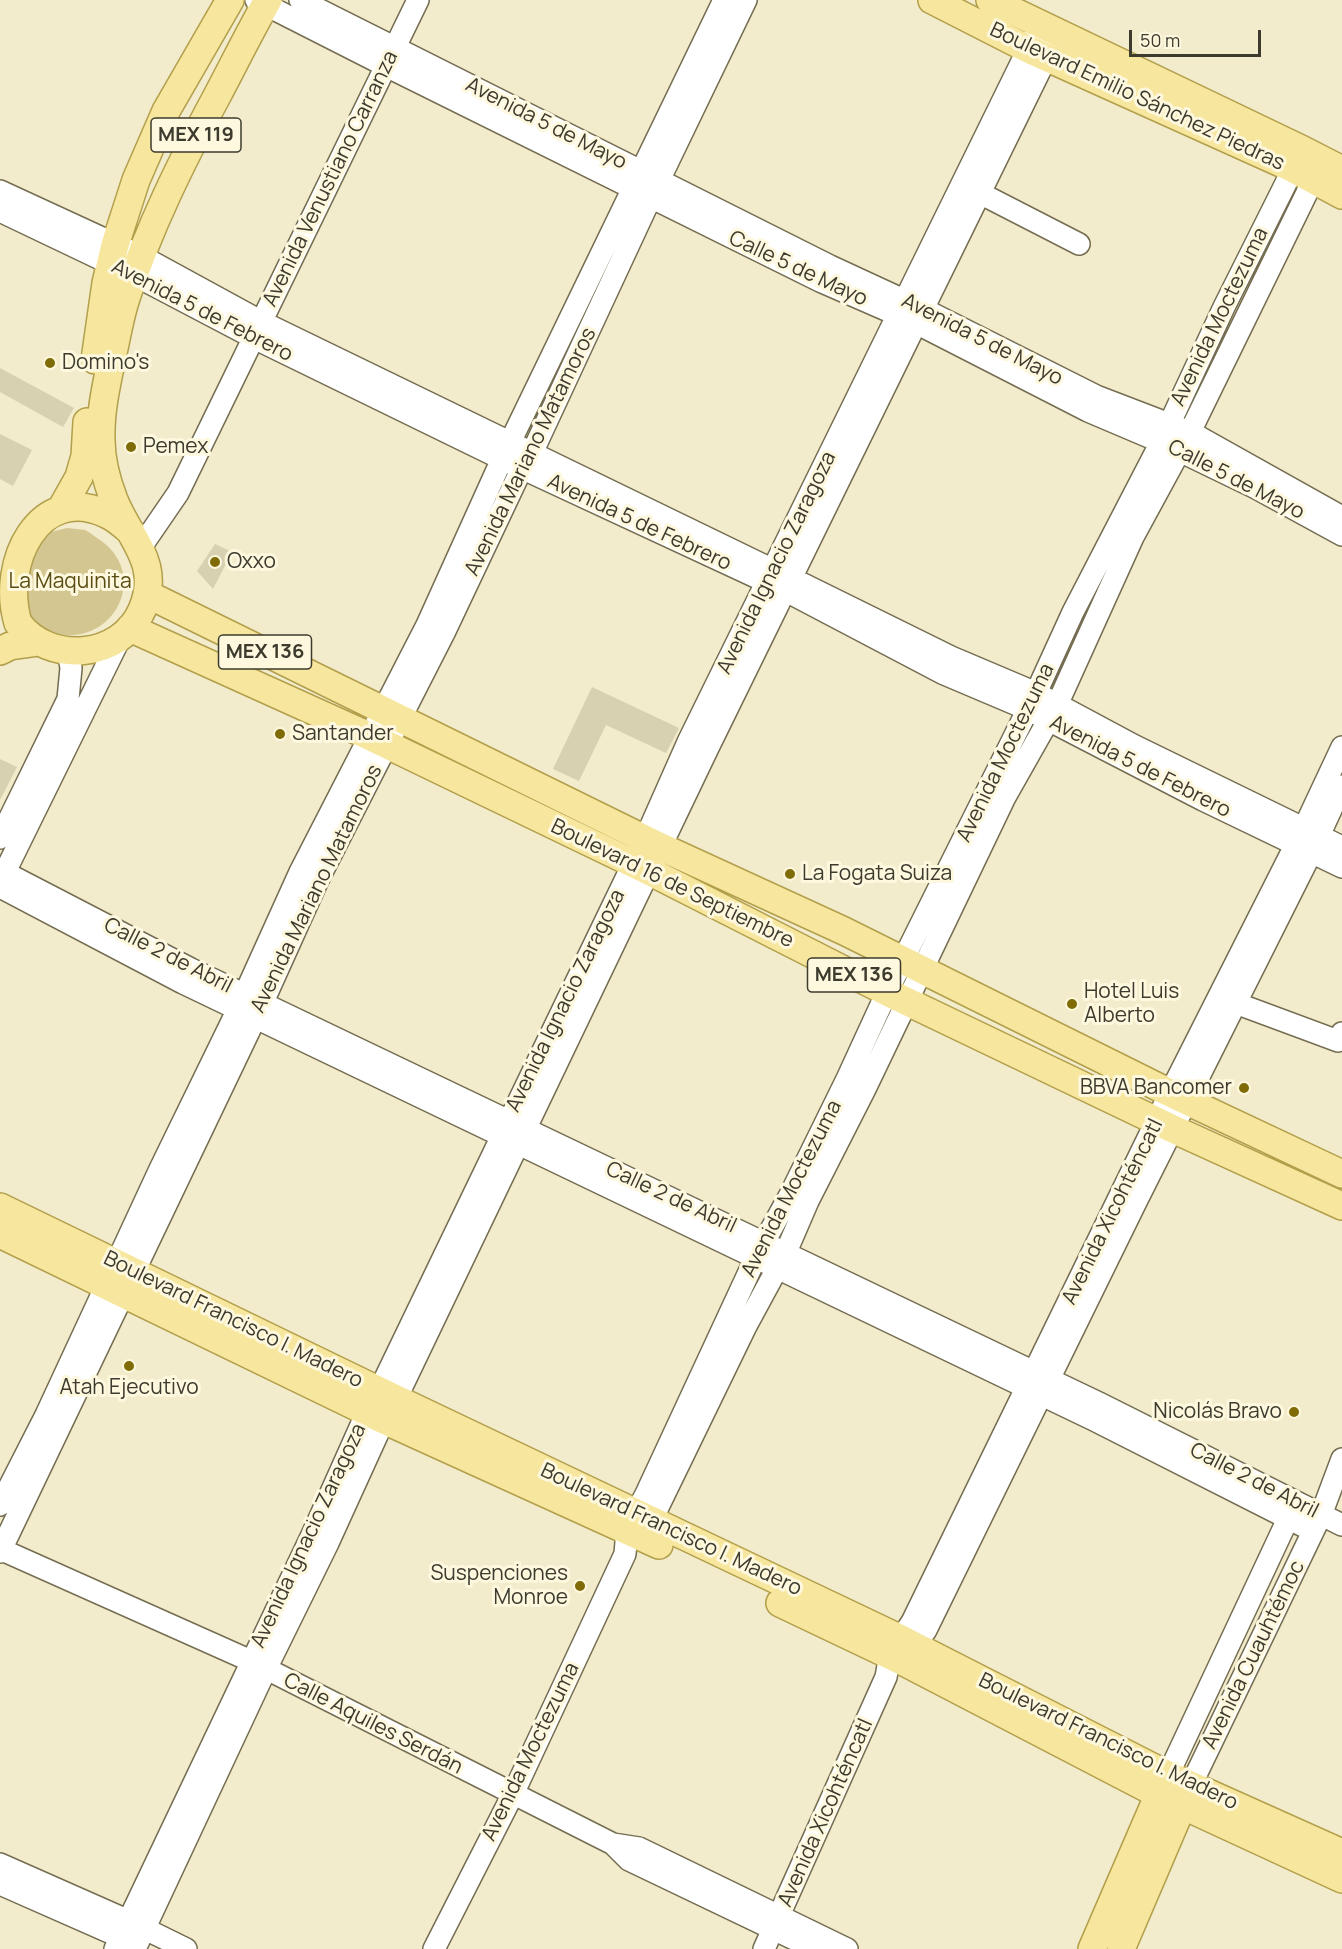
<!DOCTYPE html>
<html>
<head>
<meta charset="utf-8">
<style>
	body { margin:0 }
	#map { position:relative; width:1342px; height:1949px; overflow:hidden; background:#f2ebcc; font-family:Manrope,sans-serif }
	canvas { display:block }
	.scale { position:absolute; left:1129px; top:30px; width:132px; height:27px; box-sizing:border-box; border:3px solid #3d3b2e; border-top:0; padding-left:8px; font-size:18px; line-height:21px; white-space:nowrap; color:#3d3b2e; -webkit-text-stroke:4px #fef8df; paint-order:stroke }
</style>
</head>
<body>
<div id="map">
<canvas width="1342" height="1949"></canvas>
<div class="scale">50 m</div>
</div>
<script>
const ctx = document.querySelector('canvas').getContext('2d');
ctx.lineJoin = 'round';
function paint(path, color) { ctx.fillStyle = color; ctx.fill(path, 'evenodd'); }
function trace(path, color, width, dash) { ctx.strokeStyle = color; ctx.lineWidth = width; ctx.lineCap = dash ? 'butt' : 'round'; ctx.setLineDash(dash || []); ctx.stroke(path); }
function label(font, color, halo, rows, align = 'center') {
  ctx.font = font + ' Manrope,sans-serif'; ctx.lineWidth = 6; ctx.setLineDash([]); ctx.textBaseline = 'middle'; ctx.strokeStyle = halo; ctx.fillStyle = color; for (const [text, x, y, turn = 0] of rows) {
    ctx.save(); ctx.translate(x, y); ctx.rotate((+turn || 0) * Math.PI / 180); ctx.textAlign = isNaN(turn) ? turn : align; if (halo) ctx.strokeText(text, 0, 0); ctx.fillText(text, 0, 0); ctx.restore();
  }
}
paint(new Path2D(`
	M 67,528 C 73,529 80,529 85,530 C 89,532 94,536 97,538 C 152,572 115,649 53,633 C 45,630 34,626 30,618 C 23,604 21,585 17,569 L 47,533 Z`), '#d3c691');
paint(new Path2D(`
	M 0,368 L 74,408 L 63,427 L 0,392 Z
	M 0,434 L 32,450 L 13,486 L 0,479 Z
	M 215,544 L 232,552 L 213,589 L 197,571 Z
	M 592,687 L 679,728 L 666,753 L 606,725 L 579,781 L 553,769 Z
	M 0,759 L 17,767 L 0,800 Z`), '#d7d0b1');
const minor = new Path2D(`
	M 256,0 L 386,66 L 822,282 L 916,323 L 1088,411 L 1161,442 L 1256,488 L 1342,535
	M 300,0 L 830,266 L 923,309 L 1096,396 L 1190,432 L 1342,517
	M 968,187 L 1079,244
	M 0,191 L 141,256 L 262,322 L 767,567
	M 0,211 L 134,275 L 254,338 L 502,459 L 784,590 L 942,673 L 1027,709 L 1203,800 L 1342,867
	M 141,547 L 178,493 L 418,0
	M 803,584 L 951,657 L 1036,693 L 1135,746 L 1342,847
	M 0,838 L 68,699 L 71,668 L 68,651
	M 0,870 L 191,969 L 1101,1404 L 1342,1525
	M 0,882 L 121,636
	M 0,887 L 183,983 L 1094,1420 L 1313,1531
	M 1222,998 L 1338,1041 L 1342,1033
	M 0,1505 L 46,1415 L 160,1169 L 238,1009 L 300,872 L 427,625 L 502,459 L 724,0
	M 645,1534 L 746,1326 L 786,1252 L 808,1201 L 865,1089 L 1005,797 L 1057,705 L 1133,537 L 1190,432 L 1320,166
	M 0,1549 L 251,1661 L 613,1844 L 629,1860 L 815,1949
	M 0,1552 L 263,1002 L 318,880 L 444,633 L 522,468 L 532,453 L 651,197 L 746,0
	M 906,1658 L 926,1630 L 1135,1204 L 1311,853 L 1342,786
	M 1168,1775 L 1294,1506
	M 1191,1785 L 1321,1515 L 1342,1459
	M 613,1844 L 639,1848 L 847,1949
	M 0,1864 L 129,1921 L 186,1949
	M 0,1884 L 134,1943
	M 115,1949 L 312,1535 L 367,1412 L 379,1391 L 645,839 L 688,742 L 1035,35
	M 135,1949 L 266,1669 L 328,1543 L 384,1420 L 396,1399 L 707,750 L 1053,44
	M 434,1949 L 513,1794 L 625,1554 L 627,1530 L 646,1494 L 756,1257 L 791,1193 L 847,1079 L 887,992 L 1036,693 L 1073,612 L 1161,442 L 1224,307 L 1300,155
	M 764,1949 L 886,1677 L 890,1655 L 912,1622 L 1170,1093 L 1304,828 L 1342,747`);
const major = new Path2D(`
	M 932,0 L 1028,49 L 1292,168 L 1342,195
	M 990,0 L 1303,150 L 1342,170
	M 95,360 L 106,283 L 115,245 L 136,180 L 166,111 L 230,0
	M 61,509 L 79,477 L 85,456 L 87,422
	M 131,532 C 123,525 116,518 106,514 C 39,483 0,563 18,623 C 49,665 121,659 142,610 C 162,563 130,540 114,500 C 107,482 101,460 101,440 C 100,411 107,382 113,353 C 117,335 120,316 126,298 C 149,227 182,161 217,96 C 234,64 250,31 268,0
	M 147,594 L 661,847 L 844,931 L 1170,1093 L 1342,1174
	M 130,628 L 369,736 L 649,871 L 887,992 L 1173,1129 L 1342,1206
	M 0,651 L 10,646 L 39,642
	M 0,1207 L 396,1399 L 901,1639 L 1168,1775 L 1342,1853
	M 0,1234 L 384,1420 L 659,1545
	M 780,1603 L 904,1662 L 1158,1794 L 1342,1879
	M 1092,1949 L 1165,1780
	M 1121,1949 L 1189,1790`);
trace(minor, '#746d51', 24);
trace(major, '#b29f4b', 30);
trace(minor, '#fff', 21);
trace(major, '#f7e69d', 27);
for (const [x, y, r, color] of [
	[50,363,6,"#7f6c06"],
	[131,447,6,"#7f6c06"],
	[215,562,6,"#7f6c06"],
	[280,734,6,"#7f6c06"],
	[790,874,6,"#7f6c06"],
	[1072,1004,6,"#7f6c06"],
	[1244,1088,6,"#7f6c06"],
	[129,1366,6,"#7f6c06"],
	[1294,1412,6,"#7f6c06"],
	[580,1586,6,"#7f6c06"]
]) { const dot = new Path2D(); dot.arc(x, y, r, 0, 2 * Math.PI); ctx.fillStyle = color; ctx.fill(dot); trace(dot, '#fef8df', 2); }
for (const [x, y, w] of [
	[196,135,90],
	[265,652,93],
	[854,975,93]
]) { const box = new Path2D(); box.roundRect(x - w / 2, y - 17, w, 34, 4.5); ctx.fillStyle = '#fef8df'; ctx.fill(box); trace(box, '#3d3b2e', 1.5); }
label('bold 20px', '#3d3b2e', null, [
	["MEX 119",196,135],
	["MEX 136",265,652],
	["MEX 136",854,975]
]);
label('21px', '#3d3b2e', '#fef8df', [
	["Boulevard Emilio Sánchez Piedras",1137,97,25],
	["Avenida 5 de Mayo",546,124,27],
	["Avenida Venustiano Carranza",331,179,-64],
	["Calle 5 de Mayo",798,269,25],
	["Avenida 5 de Febrero",202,311,27],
	["Avenida Moctezuma",1220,317,-64],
	["Avenida 5 de Mayo",982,340,27],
	["Avenida Mariano Matamoros",531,452,-64],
	["Calle 5 de Mayo",1236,480,27],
	["Avenida 5 de Febrero",639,523,25],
	["Avenida Ignacio Zaragoza",777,563,-64],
	["Avenida Moctezuma",1006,753,-64],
	["Avenida 5 de Febrero",1140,767,27],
	["Boulevard 16 de Septiembre",672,884,26],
	["Avenida Mariano Matamoros",317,889,-64],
	["Calle 2 de Abril",168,956,27],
	["Avenida Ignacio Zaragoza",566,1001,-64],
	["Avenida Moctezuma",792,1189,-63],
	["Calle 2 de Abril",671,1198,25],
	["Avenida Xicohténcatl",1113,1212,-64],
	["Boulevard Francisco I. Madero",233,1320,26],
	["Calle 2 de Abril",1254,1481,27],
	["Boulevard Francisco I. Madero",671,1530,25],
	["Avenida Ignacio Zaragoza",309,1536,-65],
	["Avenida Cuauhtémoc",1254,1655,-64],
	["Calle Aquiles Serdán",373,1724,27],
	["Boulevard Francisco I. Madero",1108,1742,26],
	["Avenida Moctezuma",531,1752,-64],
	["Avenida Xicohténcatl",826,1813,-66]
]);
label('21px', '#3d3b2e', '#fef8df', [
	["Domino's",62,363],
	["Pemex",143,447],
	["Oxxo",227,562],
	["Santander",292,734],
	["La Fogata Suiza",802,874],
	["Hotel Luis",1084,992],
	["Alberto",1084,1016],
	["BBVA Bancomer",1232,1088,"right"],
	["Atah Ejecutivo",129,1388,"center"],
	["Nicolás Bravo",1282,1412,"right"],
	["Suspenciones",568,1574,"right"],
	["Monroe",568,1598,"right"]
], 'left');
label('21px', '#594c12', '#fef8df', [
	["La Maquinita",70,582]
]);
</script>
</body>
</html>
